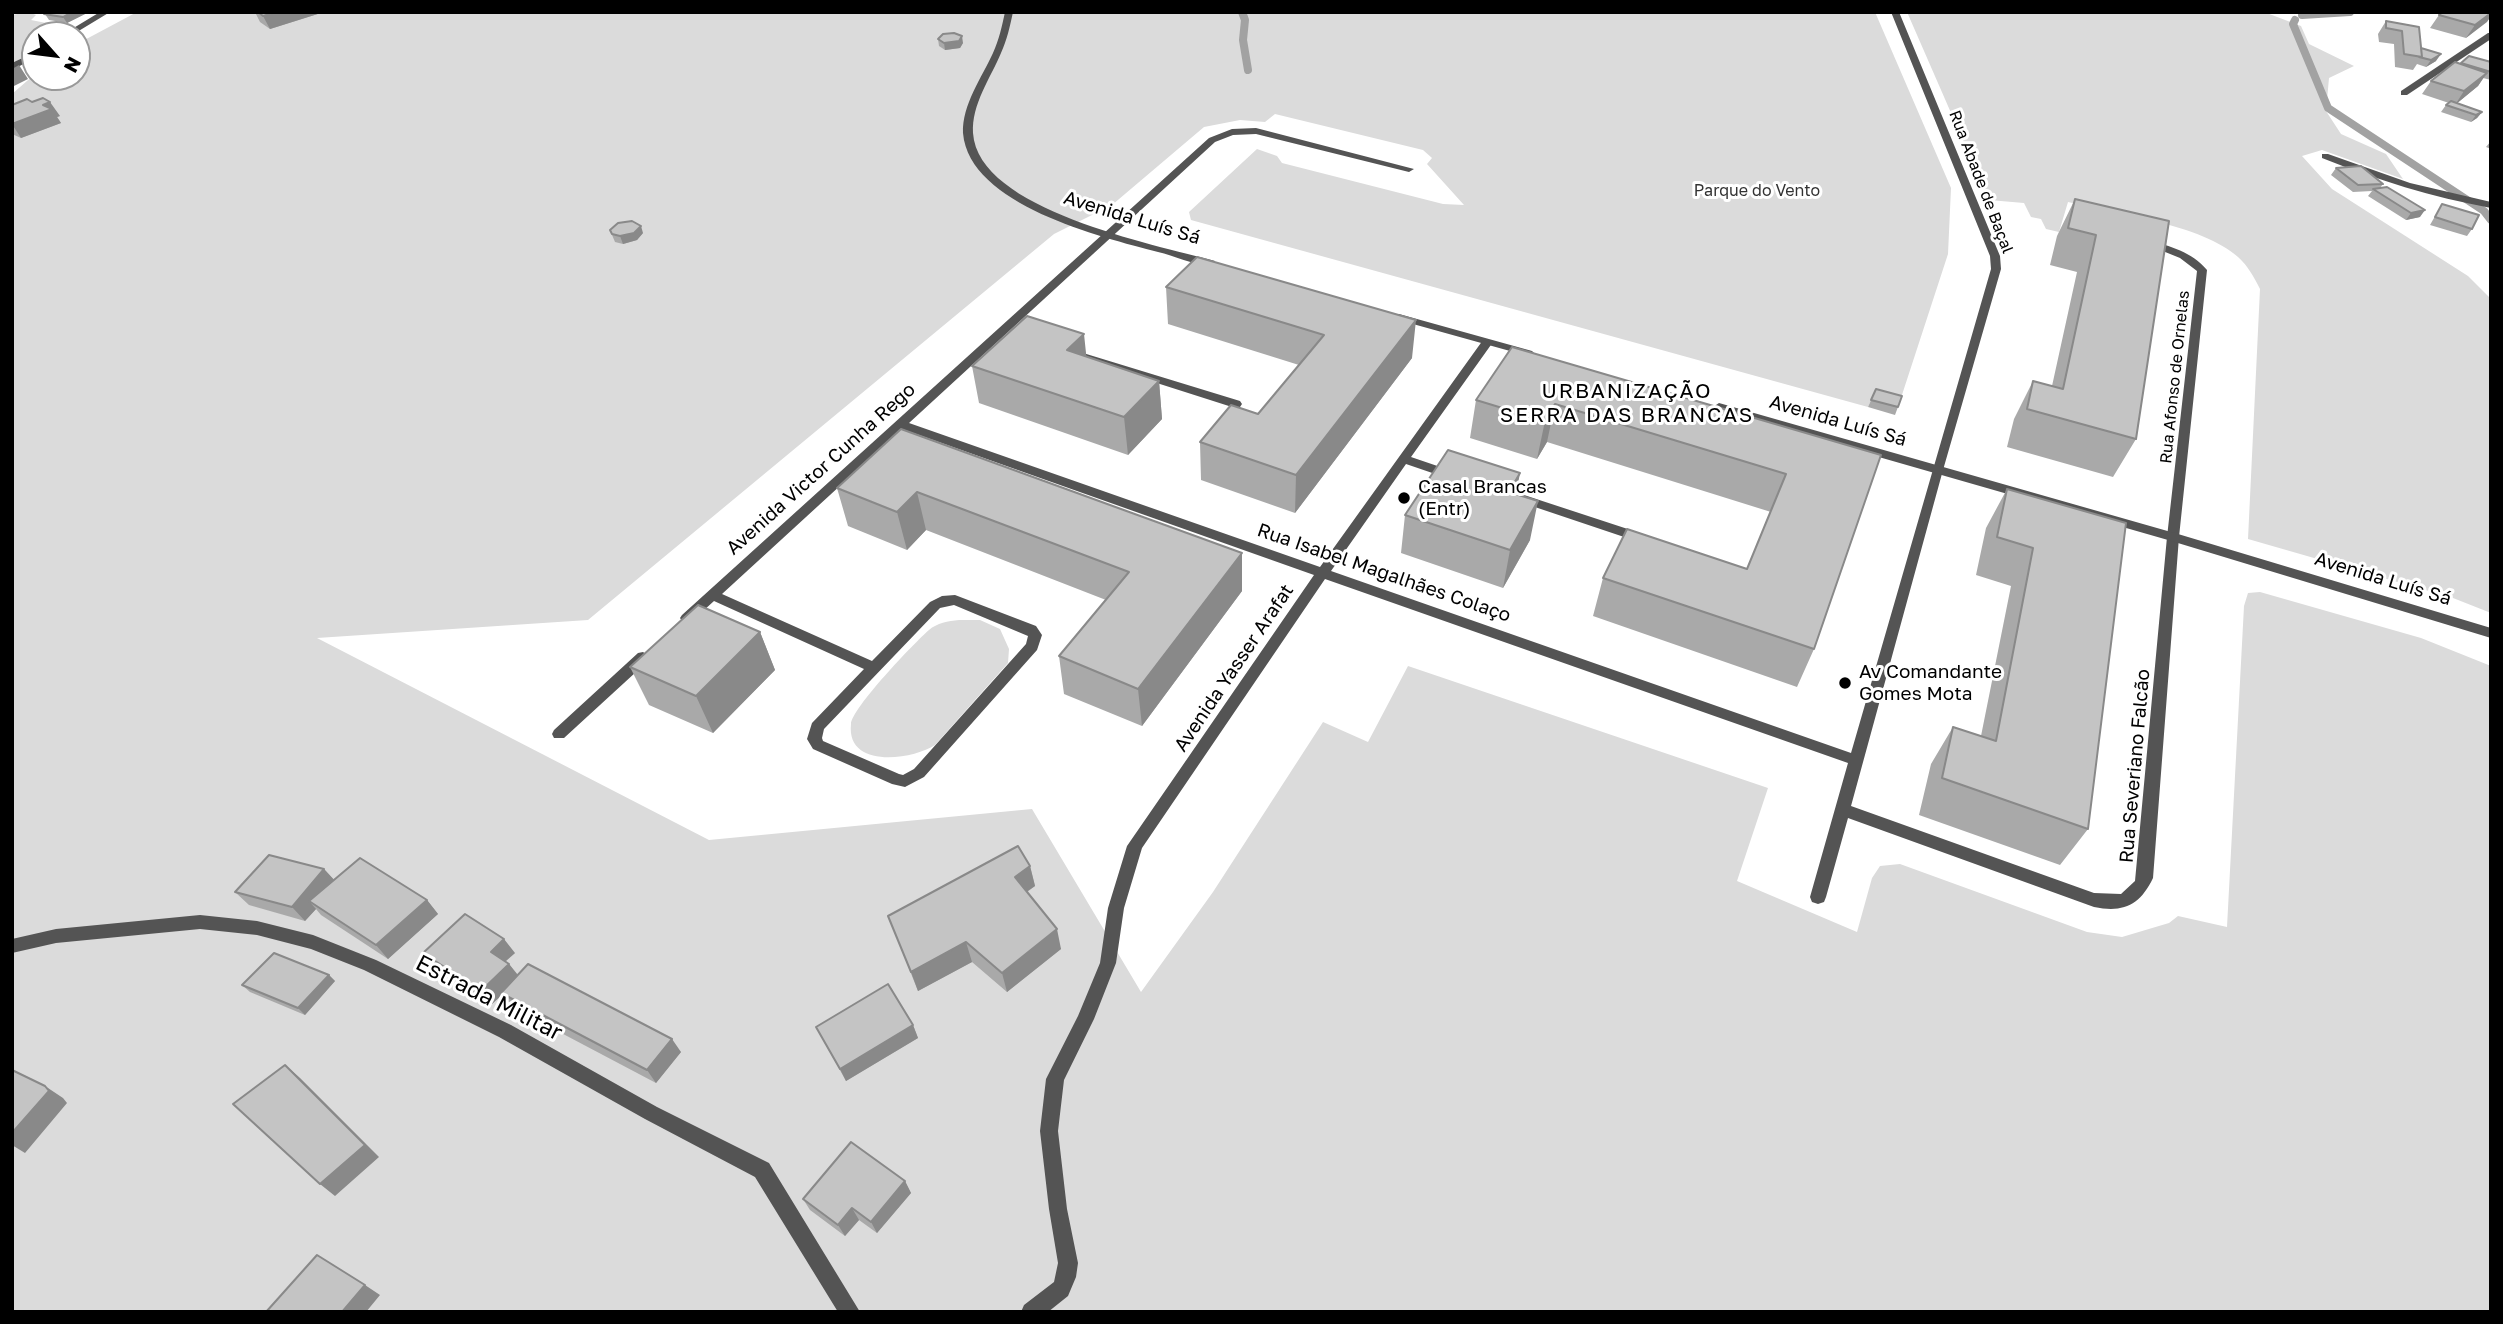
<!DOCTYPE html>
<html>
<head>
<meta charset="utf-8">
<style>
	body { margin:0 }
	#map { position:relative; width:2503px; height:1324px; overflow:hidden; background:#fff; font-family:"Golos Text",sans-serif }
	canvas { display:block }
	.frame { position:absolute; inset:0; border:14px solid #000; pointer-events:none }
	.north { position:absolute; left:21px; top:21px; width:70px; height:70px; box-sizing:border-box; background:#fff; border:2px solid #999; border-radius:50%; rotate:118deg; font-size:19px; font-weight:700; line-height:28px; text-align:center; color:#000 }
	.north::after { content:''; display:block; margin:auto; width:24px; height:32px; background:#000; clip-path:polygon(50% 0,100% 100%,50% 72%,0 100%) }
</style>
</head>
<body>
<div id="map">
<canvas width="2503" height="1324"></canvas>
<div class="frame"></div>
<div class="north">N</div>
</div>
<script>
const ctx = document.querySelector('canvas').getContext('2d');
ctx.lineJoin = 'round';
function paint(path, color) { ctx.fillStyle = color; ctx.fill(path, 'evenodd'); }
function trace(path, color, width, dash) { ctx.strokeStyle = color; ctx.lineWidth = width; ctx.lineCap = dash ? 'butt' : 'round'; ctx.setLineDash(dash || []); ctx.stroke(path); }
function label(font, color, halo, rows, align = 'center') {
  ctx.font = font + ' "Golos Text",sans-serif'; ctx.lineWidth = 6; ctx.setLineDash([]); ctx.textBaseline = 'middle'; ctx.strokeStyle = halo; ctx.fillStyle = color; for (const [text, x, y, turn = 0] of rows) {
    ctx.save(); ctx.translate(x, y); ctx.rotate((+turn || 0) * Math.PI / 180); ctx.textAlign = isNaN(turn) ? turn : align; if (halo) ctx.strokeText(text, 0, 0); ctx.fillText(text, 0, 0); ctx.restore();
  }
}
paint(new Path2D(`
	M 28,12 L 36,15 L 31,20 L 56,25 L 50,29 L 61,31 L 55,35 L 35,35 L 35,50 L 12,64 L 12,15 Z
	M 137,12 L 1875,12 L 1951,188 L 1948,254 L 1899,404 L 1873,396 L 1868,407 L 1191,220 L 1189,212 L 1257,149 L 1277,156 L 1282,163 L 1443,204 L 1464,205 L 1427,164 L 1432,158 L 1423,150 L 1275,114 L 1265,122 L 1240,120 L 1204,127 L 1112,205 L 1054,234 L 588,620 L 317,638 L 709,840 L 1032,809 L 1141,992 L 1213,892 L 1323,722 L 1368,742 L 1408,666 L 1768,788 L 1737,881 L 1857,932 L 1872,878 L 1880,866 L 1900,864 L 2087,932 L 2122,937 L 2169,923 L 2178,916 L 2227,927 L 2244,606 L 2248,593 L 2260,592 L 2421,638 L 2491,666 L 2491,1312 L 12,1312 L 12,94 L 35,74 L 35,77 L 77,77 L 77,44 Z
	M 1907,12 L 2264,12 L 2301,26 L 2309,44 L 2354,66 L 2329,78 L 2326,111 L 2341,134 L 2386,154 L 2403,179 L 2322,150 L 2302,156 L 2332,189 L 2468,276 L 2491,299 L 2491,613 L 2453,598 L 2248,539 L 2260,289 C 2254,277 2248,266 2238,257 C 2203,225 2115,213 2068,202 L 2059,232 L 2046,229 L 2041,219 L 2031,217 L 2024,203 L 1989,200 Z
	M 959,620 L 980,620 L 1000,629 L 1009,649 L 1008,663 L 935,745 C 912,760 846,769 851,724 C 852,708 914,643 929,630 C 937,623 948,621 959,620 Z`), '#dbdbdb');
trace(new Path2D(`
	M 1242,12 L 1245,20 L 1243,40 L 1248,70
	M 2302,15 L 2350,12
	M 2295,20 L 2293,24 L 2328,108 L 2484,211 L 2491,220`), '#a2a2a2', 8);
paint(new Path2D(`
	M 100,12 L 110,12 L 72,35 L 62,35 Z
	M 1891,12 L 1899,12 L 2000,256 L 2001,269 L 1943,470 L 1851,806 L 2094,893 L 2121,894 L 2135,881 L 2167,537 L 2197,271 L 2180,258 L 2143,243 L 2148,240 C 2170,246 2192,252 2207,270 L 2179,537 L 2153,878 C 2140,905 2124,913 2094,907 L 1848,818 L 1826,897 L 1824,902 L 1818,904 L 1812,902 L 1810,897 L 1848,763 L 1325,579 L 1142,848 L 1124,908 L 1116,963 L 1094,1019 L 1064,1080 L 1058,1131 L 1067,1209 L 1078,1263 L 1076,1277 L 1068,1296 L 1048,1312 L 1021,1312 L 1024,1305 L 1054,1282 L 1058,1263 L 1049,1209 L 1040,1131 L 1046,1079 L 1078,1016 L 1100,963 L 1108,908 L 1127,846 L 1314,575 L 902,429 L 722,594 L 872,661 L 930,602 L 942,596 L 955,595 L 1036,626 L 1042,635 L 1037,650 L 924,777 L 905,787 L 892,784 L 813,749 L 807,739 L 812,723 L 864,669 L 714,601 L 692,621 L 682,621 L 680,618 L 682,615 L 1209,138 L 1232,129 L 1256,128 L 1414,169 L 1409,172 L 1256,134 L 1233,135 L 1215,142 L 909,423 L 1320,567 L 1483,340 L 1491,340 L 1493,342 L 1411,457 L 1455,472 L 1457,475 L 1455,478 L 1447,478 L 1406,464 L 1331,571 L 1851,753 L 1991,269 L 1990,256 ZM 954,605 L 1028,636 L 1026,644 L 914,769 L 903,775 L 899,774 L 823,741 L 822,738 L 824,729 L 940,608 Z
	M 2488,33 L 2491,33 L 2491,39 L 2407,95 L 2401,95 L 2401,91 Z
	M 35,52 L 35,58 L 12,70 L 12,63 Z
	M 2322,154 L 2328,154 L 2410,183 L 2491,202 L 2491,208 C 2432,197 2377,180 2322,158 Z
	M 1070,349 L 1240,401 L 1242,404 L 1240,407 L 1232,407 L 1066,354 L 1064,352 Z
	M 1521,494 L 1646,535 L 1647,538 L 1641,542 L 1636,541 L 1517,501 L 1515,498 Z
	M 643,652 L 650,657 L 648,661 L 564,738 L 554,738 L 552,734 L 554,730 L 638,653 Z
	M 200,915 L 257,921 L 313,935 L 376,960 L 511,1025 L 657,1107 L 769,1163 L 860,1312 L 838,1312 L 755,1177 L 645,1119 L 499,1037 L 364,970 L 311,949 L 257,935 L 200,929 L 56,943 L 12,953 L 12,939 L 56,929 Z`), '#545454');
paint(new Path2D(`
	M 1005,12 L 1013,12 C 1010,26 1007,40 1001,53 C 991,77 971,105 973,133 C 978,210 1153,244 1215,261 L 1215,265 C 1197,267 1175,256 1158,252 C 1101,237 969,205 963,133 C 962,105 982,77 993,53 C 999,40 1002,26 1005,12 Z
	M 1399,314 L 1532,351 L 1534,353 L 1528,356 L 1395,319 L 1394,317 Z
	M 1719,403 L 2178,534 L 2491,628 L 2491,638 L 2168,540 L 1715,410 L 1713,407 Z`), '#545454');
paint(new Path2D(`
	M 38,12 L 89,12 L 67,23 L 49,20 L 45,14 L 39,14 Z
	M 255,12 L 324,12 L 270,29 L 260,22 Z
	M 2491,12 L 2491,20 L 2489,19 L 2466,38 L 2430,28 L 2439,15 Z
	M 2386,21 L 2419,27 L 2421,48 L 2436,61 L 2426,67 L 2417,64 L 2413,70 L 2395,67 L 2394,44 L 2379,42 L 2378,34 Z
	M 938,39 L 963,43 L 960,48 L 945,50 L 939,46 Z
	M 2469,56 L 2491,62 L 2491,80 L 2483,78 L 2478,86 L 2457,103 L 2482,112 L 2477,118 L 2471,122 L 2441,112 L 2446,105 L 2449,103 L 2422,94 L 2431,81 L 2461,64 Z
	M 12,105 L 60,116 L 57,117 L 61,123 L 21,138 L 12,134 Z
	M 2491,141 L 2491,149 L 2486,147 Z
	M 2336,168 L 2383,184 L 2380,188 L 2420,217 L 2406,220 L 2368,196 L 2372,191 L 2353,192 L 2331,175 Z
	M 2075,199 L 2169,221 L 2136,439 L 2113,477 L 2007,447 L 2014,419 L 2033,381 L 2052,386 L 2077,272 L 2050,265 L 2057,236 Z
	M 2442,204 L 2472,229 L 2467,236 L 2430,225 Z
	M 610,230 L 643,233 L 637,240 L 623,244 L 615,242 Z
	M 1166,287 L 1412,358 L 1295,513 L 1201,480 L 1200,442 L 1258,414 L 1299,365 L 1168,324 Z
	M 1512,347 L 1881,455 L 1814,649 L 1797,687 L 1593,616 L 1603,578 L 1747,569 L 1771,512 L 1547,442 L 1537,459 L 1470,438 L 1476,400 Z
	M 1086,357 L 1159,381 L 1162,419 L 1128,455 L 979,403 L 972,366 Z
	M 1876,389 L 1902,396 L 1895,415 L 1868,407 Z
	M 901,429 L 1242,591 L 1142,726 L 1064,694 L 1059,656 L 1106,600 L 926,530 L 907,550 L 848,526 L 837,488 Z
	M 2007,489 L 2126,523 L 2088,829 L 2060,865 L 1919,815 L 1931,764 L 1953,727 L 1981,736 L 2011,586 L 1976,575 L 1986,528 Z
	M 1517,494 L 1530,540 L 1503,588 L 1401,553 L 1405,515 Z
	M 760,632 L 775,670 L 713,733 L 649,705 L 630,667 Z
	M 1030,866 L 1035,886 L 1027,892 L 1061,949 L 1007,992 L 972,962 L 918,991 L 888,916 Z
	M 324,869 L 334,880 L 427,900 L 438,914 L 388,959 L 321,915 L 316,909 L 305,921 L 249,905 L 235,892 Z
	M 423,953 L 515,953 L 505,962 L 509,964 L 518,975 L 681,1052 L 656,1083 L 512,1007 L 502,995 L 492,1004 L 435,967 Z
	M 329,975 L 335,981 L 305,1015 L 250,992 L 242,985 Z
	M 913,1025 L 918,1038 L 846,1081 L 816,1027 Z
	M 905,1181 L 911,1193 L 877,1233 L 859,1220 L 845,1236 L 810,1210 L 803,1199 Z`), '#a9a9a9');
paint(new Path2D(`
	M 72,12 L 89,12 L 67,23 L 63,17 Z
	M 276,12 L 324,12 L 270,29 L 263,16 Z
	M 2491,13 L 2491,16 L 2487,22 L 2466,38 L 2475,25 Z
	M 962,36 L 963,43 L 960,48 L 945,50 L 944,43 Z
	M 2441,54 L 2436,61 L 2426,67 L 2431,60 Z
	M 19,65 L 28,79 L 12,87 L 12,69 Z
	M 2487,73 L 2478,86 L 2455,105 L 2464,91 Z
	M 50,102 L 60,116 L 57,117 L 61,123 L 21,138 L 12,124 L 43,105 Z
	M 2482,112 L 2477,118 L 2471,122 L 2476,115 Z
	M 2425,210 L 2420,217 L 2406,220 L 2411,213 Z
	M 641,226 L 643,233 L 637,240 L 623,244 L 620,236 Z
	M 1416,320 L 1412,358 L 1295,513 L 1296,475 Z
	M 1084,334 L 1088,372 L 1067,350 Z
	M 1159,381 L 1162,419 L 1128,455 L 1124,417 Z
	M 1555,404 L 1547,442 L 1537,459 L 1545,421 Z
	M 1520,473 L 1513,511 L 1509,492 Z
	M 917,492 L 926,530 L 907,550 L 897,512 Z
	M 1538,501 L 1530,540 L 1503,588 L 1510,550 Z
	M 1242,553 L 1242,591 L 1142,726 L 1138,689 Z
	M 760,632 L 775,670 L 713,733 L 696,696 Z
	M 1030,866 L 1035,886 L 1019,897 L 1015,877 Z
	M 324,869 L 337,883 L 309,901 L 316,909 L 305,921 L 292,907 Z
	M 427,900 L 438,914 L 388,959 L 376,945 Z
	M 1057,929 L 1061,949 L 1007,992 L 1002,973 Z
	M 504,939 L 515,953 L 501,965 L 491,952 Z
	M 966,942 L 972,962 L 918,991 L 911,972 Z
	M 509,964 L 520,978 L 492,1004 L 481,991 Z
	M 329,975 L 335,981 L 305,1015 L 298,1008 Z
	M 913,1025 L 918,1038 L 846,1081 L 840,1069 Z
	M 672,1039 L 681,1052 L 656,1083 L 647,1070 Z
	M 285,1065 L 300,1078 L 379,1157 L 335,1196 L 320,1184 Z
	M 45,1086 L 63,1098 L 67,1103 L 25,1153 L 12,1145 L 12,1133 Z
	M 905,1181 L 911,1193 L 877,1233 L 871,1222 Z
	M 852,1208 L 859,1220 L 845,1236 L 838,1225 Z
	M 365,1285 L 380,1295 L 366,1312 L 342,1312 Z`), '#898989');
const building = new Path2D(`
	M 48,12 L 72,12 L 63,17 L 44,14 Z
	M 258,12 L 276,12 L 263,16 Z
	M 2442,12 L 2491,12 L 2491,13 L 2475,25 L 2439,15 Z
	M 2386,21 L 2419,27 L 2422,57 L 2404,54 L 2402,31 L 2386,28 Z
	M 954,33 L 962,36 L 959,41 L 944,43 L 938,39 L 943,34 Z
	M 2421,48 L 2441,54 L 2431,60 L 2419,57 L 2422,57 Z
	M 2469,56 L 2491,62 L 2491,72 L 2461,63 Z
	M 2455,62 L 2487,73 L 2464,91 L 2431,81 Z
	M 43,98 L 50,102 L 43,105 L 52,109 L 12,124 L 12,105 L 27,99 L 32,102 Z
	M 2451,101 L 2482,112 L 2476,115 L 2446,105 Z
	M 2361,166 L 2383,184 L 2358,185 L 2336,168 Z
	M 2387,187 L 2425,210 L 2411,213 L 2373,189 Z
	M 2075,199 L 2169,221 L 2136,439 L 2027,409 L 2033,381 L 2063,389 L 2096,235 L 2068,228 Z
	M 2442,204 L 2479,215 L 2472,229 L 2435,217 Z
	M 632,221 L 641,226 L 634,233 L 620,236 L 612,234 L 610,230 L 618,223 Z
	M 1197,257 L 1416,320 L 1296,475 L 1200,442 L 1231,405 L 1258,414 L 1324,335 L 1166,287 Z
	M 1027,316 L 1084,334 L 1067,350 L 1159,381 L 1124,417 L 972,366 Z
	M 1512,347 L 1881,455 L 1814,649 L 1603,578 L 1627,529 L 1747,569 L 1786,474 L 1555,404 L 1545,421 L 1476,400 Z
	M 1876,389 L 1902,396 L 1898,407 L 1871,400 Z
	M 901,429 L 1242,553 L 1138,689 L 1059,656 L 1129,572 L 917,492 L 897,512 L 837,488 Z
	M 1448,450 L 1520,473 L 1509,492 L 1538,501 L 1510,550 L 1405,515 Z
	M 2007,489 L 2126,523 L 2088,829 L 1942,778 L 1953,727 L 1996,741 L 2033,548 L 1997,537 Z
	M 698,605 L 760,632 L 696,696 L 630,667 Z
	M 1018,846 L 1030,866 L 1015,877 L 1057,929 L 1002,973 L 966,942 L 911,972 L 888,916 Z
	M 269,855 L 324,869 L 292,907 L 235,892 Z
	M 360,858 L 427,900 L 376,945 L 309,901 Z
	M 465,914 L 504,939 L 491,952 L 509,964 L 481,991 L 423,953 Z
	M 274,953 L 329,975 L 298,1008 L 242,985 Z
	M 528,964 L 672,1039 L 647,1070 L 501,993 Z
	M 888,984 L 913,1025 L 840,1069 L 816,1027 Z
	M 285,1065 L 365,1145 L 320,1184 L 233,1104 Z
	M 12,1070 L 45,1086 L 49,1091 L 12,1133 Z
	M 851,1142 L 905,1181 L 871,1222 L 852,1208 L 838,1225 L 803,1199 Z
	M 317,1255 L 365,1285 L 342,1312 L 266,1312 Z`);
paint(building, '#c4c4c4');
trace(building, '#898989', 2);
for (const [x, y, r, color] of [
	[1404,498,7,"#000"],
	[1845,683,7,"#000"]
]) { const dot = new Path2D(); dot.arc(x, y, r, 0, 2 * Math.PI); ctx.fillStyle = color; ctx.fill(dot); trace(dot, '#fff', 2.5); }
label('16px', '#000', '#fff', [
	["Rua Abade de Baçal",1981,182,69],
	["Rua Afonso de Ornelas",2175,377,-84]
]);
label('16px', '#323232', '#fff', [
	["Parque do Vento",1757,191]
]);
label('19px', '#000', '#fff', [
	["Avenida Luís Sá",1132,218,17],
	["Avenida Luís Sá",1838,421,16],
	["Avenida Victor Cunha Rego",821,469,-42],
	["Rua Isabel Magalhães Colaço",1384,573,19],
	["Avenida Luís Sá",2383,579,17],
	["Avenida Yasser Arafat",1234,668,-56],
	["Rua Severiano Falcão",2135,766,-85]
]);
label('19px', '#000', '#fff', [
	["Casal Brancas",1418,487],
	["(Entr)",1418,509],
	["Av Comandante",1859,672],
	["Gomes Mota",1859,694]
], 'left');
ctx.letterSpacing = '2px';
label('21px', '#000', '#fff', [
	["URBANIZAÇÃO",1627,391],
	["SERRA DAS BRANCAS",1627,415]
]);
ctx.letterSpacing = '0px';
label('23px', '#000', '#fff', [
	["Estrada Militar",489,998,27]
]);
</script>
</body>
</html>
